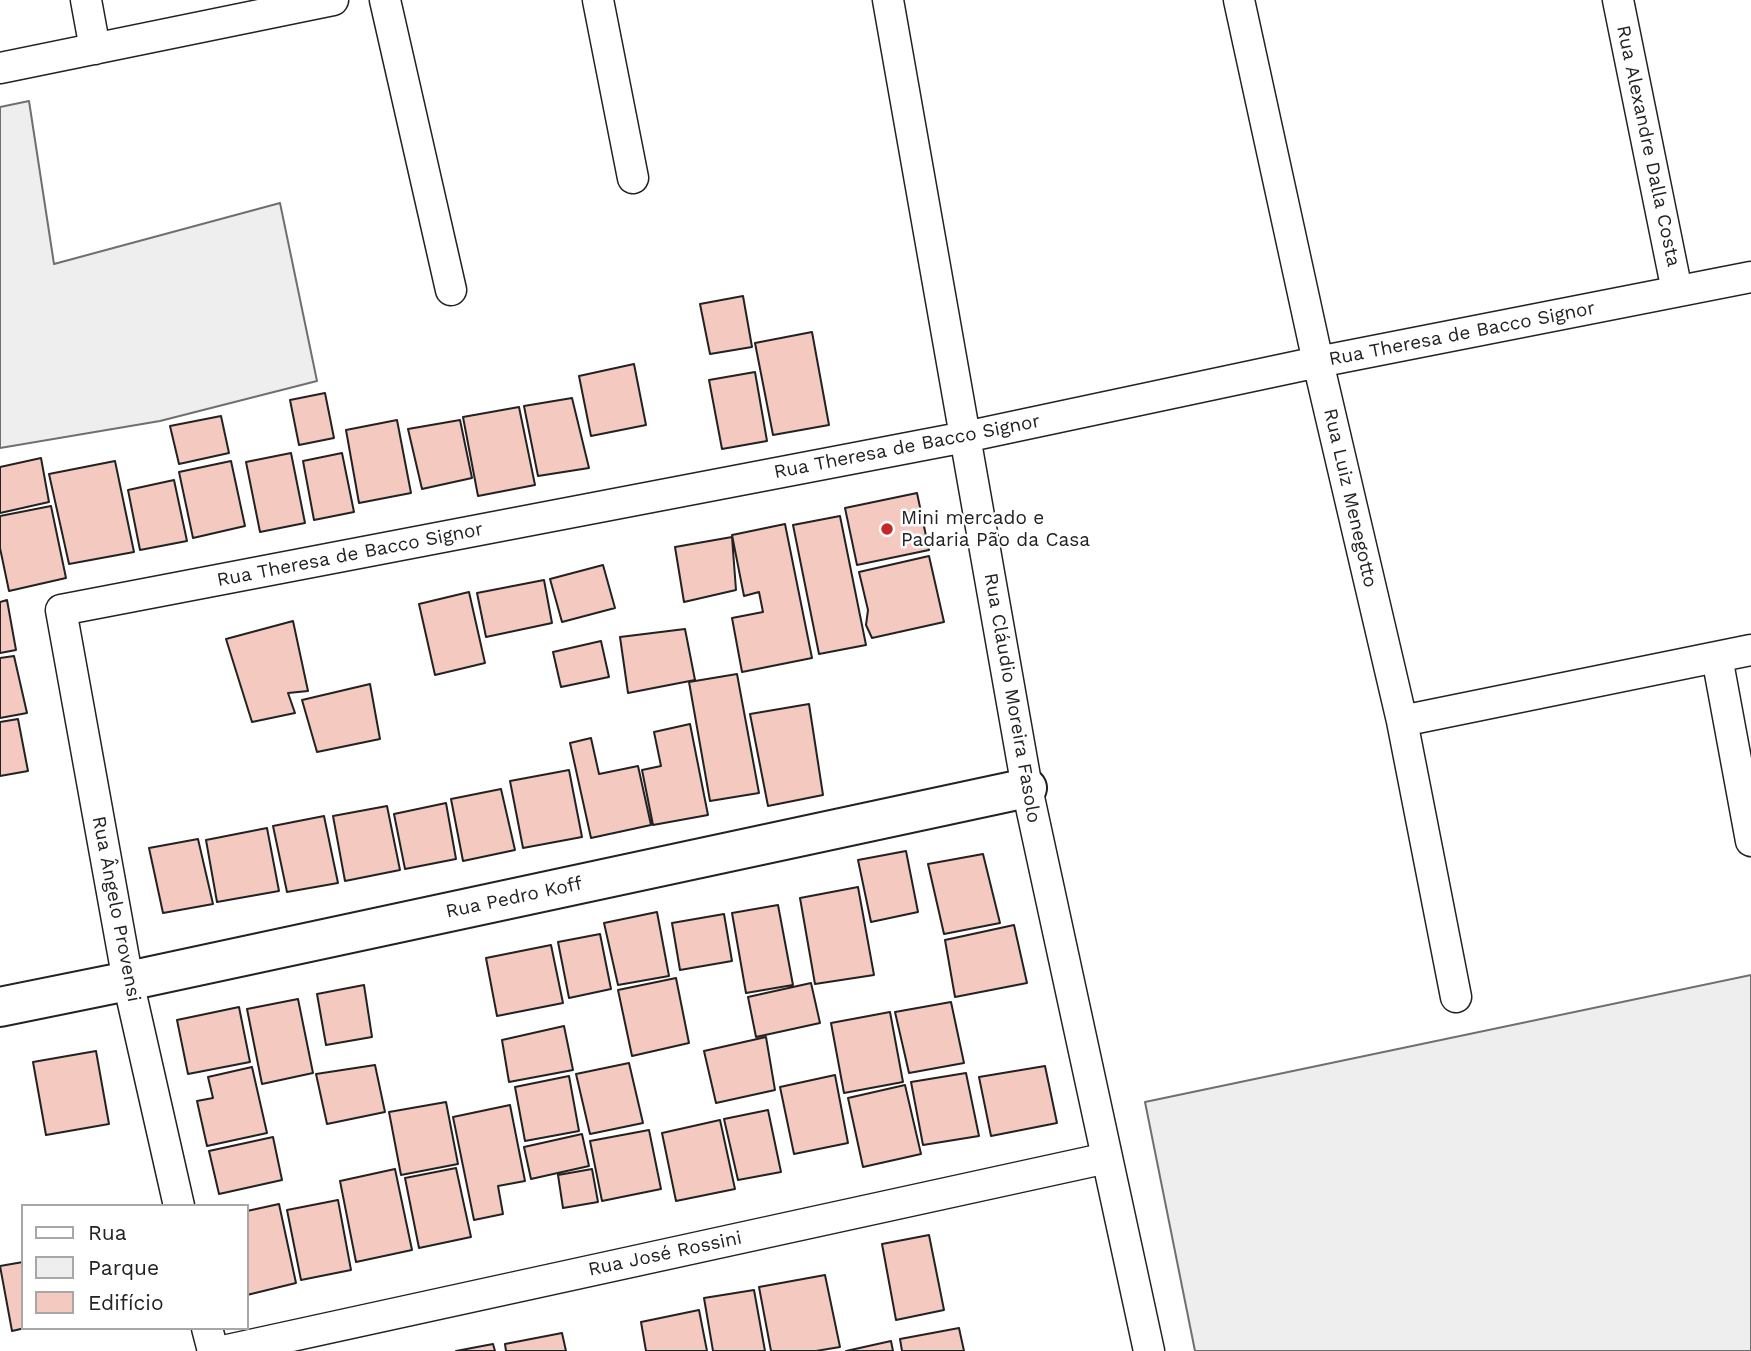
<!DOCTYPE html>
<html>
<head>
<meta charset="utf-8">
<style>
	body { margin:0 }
	#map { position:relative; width:1751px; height:1351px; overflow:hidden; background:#fff; font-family:"Work Sans",sans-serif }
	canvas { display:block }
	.legend { position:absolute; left:21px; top:1204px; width:228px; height:126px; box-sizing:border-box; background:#fff; border:2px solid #a7a7a7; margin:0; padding:9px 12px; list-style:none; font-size:21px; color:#222 }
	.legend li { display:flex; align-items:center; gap:14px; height:35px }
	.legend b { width:35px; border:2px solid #a7a7a7 }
</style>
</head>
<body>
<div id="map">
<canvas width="1751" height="1351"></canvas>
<ul class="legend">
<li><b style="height:9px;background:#fff"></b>Rua</li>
<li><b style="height:19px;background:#eee"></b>Parque</li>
<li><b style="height:19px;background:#f3c9c0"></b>Edifício</li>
</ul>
</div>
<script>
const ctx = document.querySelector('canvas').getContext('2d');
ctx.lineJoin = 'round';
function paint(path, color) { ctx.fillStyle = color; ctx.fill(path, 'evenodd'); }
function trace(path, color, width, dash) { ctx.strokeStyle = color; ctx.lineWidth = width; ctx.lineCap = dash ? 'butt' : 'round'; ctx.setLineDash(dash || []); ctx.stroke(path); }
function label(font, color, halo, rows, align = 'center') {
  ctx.font = font + ' "Work Sans",sans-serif'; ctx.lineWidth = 5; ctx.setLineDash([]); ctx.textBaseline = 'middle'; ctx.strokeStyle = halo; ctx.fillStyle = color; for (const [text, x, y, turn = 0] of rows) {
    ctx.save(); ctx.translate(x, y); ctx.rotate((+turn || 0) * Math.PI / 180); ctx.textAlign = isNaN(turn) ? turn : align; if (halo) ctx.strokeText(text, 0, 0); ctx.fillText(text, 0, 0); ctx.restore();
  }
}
const green = new Path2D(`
	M 29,101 L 54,264 L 280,203 L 317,381 L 160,421 L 0,448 L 0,107 Z
	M 1751,975 L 1751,1351 L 1195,1351 L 1145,1102 Z`);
paint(green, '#eee');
trace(green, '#6f6f6f', 2);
const building = new Path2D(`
	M 743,296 L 752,347 L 710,354 L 700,304 Z
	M 812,332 L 829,425 L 773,435 L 755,343 Z
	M 634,364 L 646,425 L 591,436 L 579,376 Z
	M 755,372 L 767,441 L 722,449 L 709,380 Z
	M 325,393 L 334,438 L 299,445 L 290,400 Z
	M 572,398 L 589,468 L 538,476 L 524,406 Z
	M 519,407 L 535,485 L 478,496 L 463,417 Z
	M 221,416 L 229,453 L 179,464 L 170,426 Z
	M 397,420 L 411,493 L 359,503 L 346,430 Z
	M 460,420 L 472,478 L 422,489 L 408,429 Z
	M 291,453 L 305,523 L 260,532 L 246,462 Z
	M 342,453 L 354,512 L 314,520 L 303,461 Z
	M 41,458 L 49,502 L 0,513 L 0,467 Z
	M 115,461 L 134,552 L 69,564 L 49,474 Z
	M 231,461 L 245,526 L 193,538 L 179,472 Z
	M 174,480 L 187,541 L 140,550 L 128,490 Z
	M 917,493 L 929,550 L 857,565 L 845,508 Z
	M 51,506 L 66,578 L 9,591 L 0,548 L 0,516 Z
	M 840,516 L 866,645 L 819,654 L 793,525 Z
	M 785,524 L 812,658 L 742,672 L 732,618 L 763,612 L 759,592 L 744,596 L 732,535 Z
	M 732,537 L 736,590 L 684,602 L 675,547 Z
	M 929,556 L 944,622 L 872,638 L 866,625 L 868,610 L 859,572 Z
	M 603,565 L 615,608 L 562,622 L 550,579 Z
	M 544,580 L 552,623 L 486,637 L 477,593 Z
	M 469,592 L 485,663 L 435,675 L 419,604 Z
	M 7,600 L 16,650 L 0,653 L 0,602 Z
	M 293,621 L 308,691 L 288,693 L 295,713 L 252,722 L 226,639 Z
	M 685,629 L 695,680 L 628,693 L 620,637 Z
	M 601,641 L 609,677 L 561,687 L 553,652 Z
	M 14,656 L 27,713 L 0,718 L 0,658 Z
	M 737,674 L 759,793 L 710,801 L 689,682 Z
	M 370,684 L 380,739 L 317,752 L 302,700 Z
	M 809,704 L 823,795 L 768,806 L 750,714 Z
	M 18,719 L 28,771 L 0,776 L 0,722 Z
	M 690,724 L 708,815 L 653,825 L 642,770 L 661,766 L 654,732 Z
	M 591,738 L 599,774 L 638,766 L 651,825 L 591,838 L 570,743 Z
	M 569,770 L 582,837 L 523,848 L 510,781 Z
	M 501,789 L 515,850 L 463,861 L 451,799 Z
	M 446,803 L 456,859 L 405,869 L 394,814 Z
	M 387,806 L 400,870 L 345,881 L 333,816 Z
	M 324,816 L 338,883 L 287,892 L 273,826 Z
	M 267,828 L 279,891 L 217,902 L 206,840 Z
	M 198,839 L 213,904 L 163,913 L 149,848 Z
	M 906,851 L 918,912 L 871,922 L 858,860 Z
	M 983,854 L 1000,923 L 944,934 L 928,864 Z
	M 858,887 L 874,975 L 815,984 L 800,898 Z
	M 778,905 L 793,985 L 746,993 L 732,913 Z
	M 657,912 L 669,976 L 618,985 L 604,923 Z
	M 724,914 L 732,961 L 680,970 L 672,923 Z
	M 1014,925 L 1027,983 L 955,997 L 945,940 Z
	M 600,934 L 611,989 L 569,998 L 558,942 Z
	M 551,945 L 563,1003 L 497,1016 L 486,958 Z
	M 676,978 L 689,1043 L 632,1056 L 618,990 Z
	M 811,983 L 820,1023 L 756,1037 L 748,997 Z
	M 364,985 L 372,1037 L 326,1045 L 317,994 Z
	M 298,999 L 313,1073 L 262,1084 L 247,1009 Z
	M 951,1002 L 964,1063 L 909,1073 L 895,1012 Z
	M 239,1007 L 250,1062 L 188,1074 L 177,1020 Z
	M 890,1012 L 903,1082 L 844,1093 L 831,1023 Z
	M 564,1026 L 573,1070 L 509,1082 L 502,1040 Z
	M 766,1037 L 775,1090 L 716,1103 L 704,1051 Z
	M 96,1051 L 109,1124 L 46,1135 L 33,1062 Z
	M 629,1063 L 643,1123 L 590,1134 L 576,1074 Z
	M 375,1065 L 385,1112 L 327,1124 L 316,1074 Z
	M 1045,1066 L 1057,1123 L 991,1136 L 979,1077 Z
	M 252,1067 L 267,1133 L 207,1146 L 197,1101 L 213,1098 L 208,1077 Z
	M 966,1073 L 979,1136 L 923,1145 L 911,1082 Z
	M 835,1075 L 848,1143 L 794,1154 L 780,1087 Z
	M 569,1076 L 579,1131 L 525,1141 L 515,1087 Z
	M 905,1085 L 921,1154 L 863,1167 L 848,1098 Z
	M 446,1102 L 458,1164 L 401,1175 L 389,1112 Z
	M 510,1105 L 525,1181 L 498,1186 L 503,1214 L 474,1220 L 453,1117 Z
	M 768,1110 L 781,1172 L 738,1180 L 724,1119 Z
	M 720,1120 L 735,1189 L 676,1201 L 662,1133 Z
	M 649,1130 L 661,1189 L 602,1201 L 590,1141 Z
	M 582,1134 L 589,1166 L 531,1179 L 524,1147 Z
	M 273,1137 L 282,1180 L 219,1194 L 209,1151 Z
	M 456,1168 L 471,1237 L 419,1248 L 405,1178 Z
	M 395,1169 L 412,1250 L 356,1262 L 340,1181 Z
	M 592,1169 L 598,1202 L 563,1208 L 558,1175 Z
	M 338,1200 L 351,1270 L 301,1280 L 287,1210 Z
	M 279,1204 L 296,1283 L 247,1295 L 247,1211 Z
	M 929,1235 L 944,1310 L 896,1320 L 882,1244 Z
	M 23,1262 L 23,1328 L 25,1328 L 12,1331 L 0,1266 Z
	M 825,1275 L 840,1347 L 816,1351 L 771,1351 L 759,1287 Z
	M 754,1290 L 765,1351 L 713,1351 L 704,1298 Z
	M 699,1310 L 707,1351 L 646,1351 L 641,1322 Z
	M 959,1328 L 964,1351 L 902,1351 L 900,1339 Z
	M 562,1333 L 566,1351 L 506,1351 L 505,1344 Z
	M 891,1341 L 893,1351 L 846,1351 Z
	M 493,1344 L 495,1351 L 456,1351 Z`);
paint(building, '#f3c9c0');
trace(building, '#222', 2);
const street = new Path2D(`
	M 86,0 L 95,49
	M 385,0 L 451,290
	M 598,0 L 633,178
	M 888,0 L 1027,788 L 1149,1351
	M 1239,0 L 1318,362 L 1402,721 L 1456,997
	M 1618,0 L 1677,291
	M 0,68 L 333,0
	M 1717,657 L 1751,841
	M 1402,721 L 1751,650
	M 179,1206 L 128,981 L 61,610 L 965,437 L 1318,362 L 1751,277
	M 207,1328 L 213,1351
	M 223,1351 L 1107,1158`);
const secondary = new Path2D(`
	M 0,1007 L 128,981 L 1027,788`);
trace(street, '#222', 33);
trace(secondary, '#222', 42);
trace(street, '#fff', 30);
trace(secondary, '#fff', 38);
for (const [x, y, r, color] of [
	[887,529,7,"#c62828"]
]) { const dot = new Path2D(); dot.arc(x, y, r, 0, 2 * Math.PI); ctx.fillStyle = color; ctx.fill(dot); trace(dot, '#fff', 2.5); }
label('19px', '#222', '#fff', [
	["Rua Alexandre Dalla Costa",1648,146,78],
	["Rua Theresa de Bacco Signor",1462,334,-11],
	["Rua Theresa de Bacco Signor",907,447,-11],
	["Rua Luiz Menegotto",1350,498,77],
	["Rua Theresa de Bacco Signor",350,555,-11],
	["Rua Cláudio Moreira Fasolo",1012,698,80],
	["Rua Pedro Koff",514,898,-12],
	["Rua Ângelo Provensi",116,909,79],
	["Rua José Rossini",665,1254,-12]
]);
label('19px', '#222', '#fff', [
	["Mini mercado e",901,518],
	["Padaria Pão da Casa",901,540]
], 'left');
</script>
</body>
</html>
